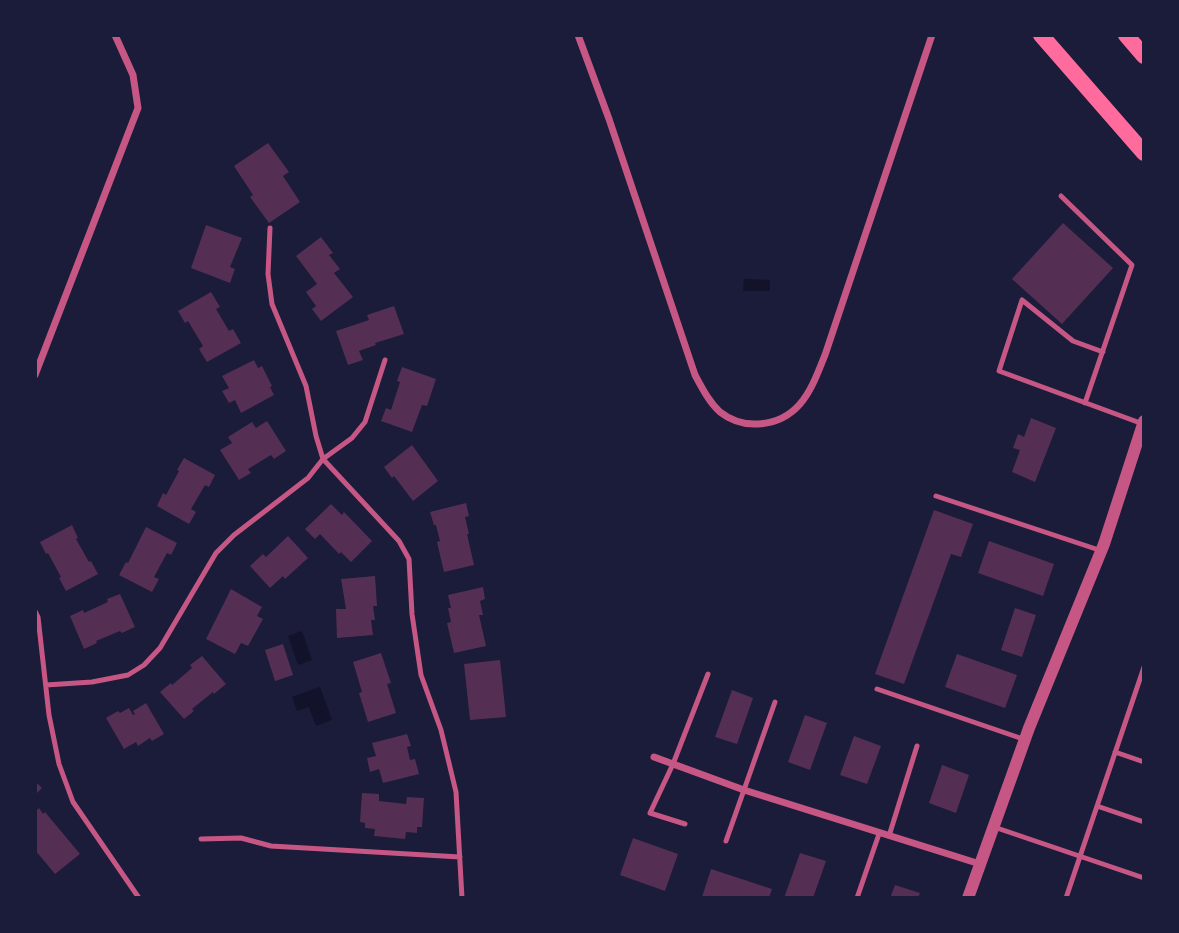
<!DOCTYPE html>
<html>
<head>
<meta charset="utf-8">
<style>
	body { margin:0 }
	#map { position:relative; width:1179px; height:933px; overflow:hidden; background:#1b1b3a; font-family:"PT Sans Narrow",sans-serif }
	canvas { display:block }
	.frame { position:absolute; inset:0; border:37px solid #1b1b3a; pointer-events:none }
</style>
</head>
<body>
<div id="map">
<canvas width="1179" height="933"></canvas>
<div class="frame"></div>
</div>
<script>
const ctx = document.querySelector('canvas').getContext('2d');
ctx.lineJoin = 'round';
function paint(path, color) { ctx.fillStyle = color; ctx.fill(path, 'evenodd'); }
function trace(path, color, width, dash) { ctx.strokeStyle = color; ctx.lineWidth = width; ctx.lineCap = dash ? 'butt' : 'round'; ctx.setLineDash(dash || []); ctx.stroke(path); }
paint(new Path2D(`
	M 744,279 L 770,280 L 770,291 L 743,291 Z
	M 302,631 L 312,660 L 298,665 L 288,636 Z
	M 320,687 L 332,720 L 316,726 L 309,707 L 297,711 L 292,697 Z`), '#12122b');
paint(new Path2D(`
	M 268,143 L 289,172 L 283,176 L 300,202 L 269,223 L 250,197 L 253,195 L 234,166 Z
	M 1063,223 L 1113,268 L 1062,324 L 1012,279 Z
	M 206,225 L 242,238 L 230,267 L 235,269 L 230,283 L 191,268 Z
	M 321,237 L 333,253 L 329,255 L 340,269 L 334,273 L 353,297 L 321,321 L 312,309 L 316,306 L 306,292 L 317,284 L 296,256 Z
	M 211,292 L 220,307 L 216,309 L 229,331 L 233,329 L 241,343 L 207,362 L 199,349 L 203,346 L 188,321 L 185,323 L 178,311 Z
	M 394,306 L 404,334 L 375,343 L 376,345 L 359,351 L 363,360 L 348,365 L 336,331 L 369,320 L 367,315 Z
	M 254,360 L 258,368 L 262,366 L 272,386 L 270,387 L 274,395 L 241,413 L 235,400 L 229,403 L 222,391 L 229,388 L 222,376 Z
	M 402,367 L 436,379 L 427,406 L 422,405 L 412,432 L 381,421 L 386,408 L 391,410 L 400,382 L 397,381 Z
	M 1031,418 L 1056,428 L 1035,482 L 1012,472 L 1020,450 L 1013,448 L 1018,434 L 1024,437 Z
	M 267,421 L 286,451 L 274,459 L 271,455 L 248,469 L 251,473 L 239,480 L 220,450 L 232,443 L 228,437 L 252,422 L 256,428 Z
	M 412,445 L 438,481 L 413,501 L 394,476 L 392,478 L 384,467 Z
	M 184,458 L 215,475 L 209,487 L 205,485 L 191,509 L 196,512 L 189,524 L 157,506 L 163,493 L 166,495 L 179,471 L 177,470 Z
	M 466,503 L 469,516 L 465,517 L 469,534 L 467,534 L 474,565 L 444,572 L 437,542 L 440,541 L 436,525 L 434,525 L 430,512 Z
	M 331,504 L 342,515 L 344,512 L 372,541 L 351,562 L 341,552 L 339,554 L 320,534 L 315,539 L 305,529 Z
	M 934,510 L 973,524 L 961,557 L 951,554 L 904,684 L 875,674 Z
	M 72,525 L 78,538 L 76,539 L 89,562 L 91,561 L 98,574 L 66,591 L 59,578 L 61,577 L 48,553 L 46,554 L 40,542 Z
	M 146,527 L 177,543 L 171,555 L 167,553 L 154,577 L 159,579 L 152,592 L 119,575 L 126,562 L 128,563 Z
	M 288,536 L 308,558 L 285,579 L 283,576 L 270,588 L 250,566 L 263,554 L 266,557 Z
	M 989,541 L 1054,564 L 1043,596 L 978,573 Z
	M 375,576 L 377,606 L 373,606 L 375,620 L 371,620 L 373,635 L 337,638 L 336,609 L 346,609 L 341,579 Z
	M 483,587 L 485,599 L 480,601 L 483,615 L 479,615 L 486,646 L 454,653 L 447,623 L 451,622 L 448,608 L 451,608 L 448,595 Z
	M 231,589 L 262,607 L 257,616 L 263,619 L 248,646 L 241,643 L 235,654 L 206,639 Z
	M 120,594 L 135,627 L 122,633 L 120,631 L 96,641 L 97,643 L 84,649 L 70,616 L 83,610 L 84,613 L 108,602 L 107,599 Z
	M 1015,608 L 1036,615 L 1022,657 L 1001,650 Z
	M 283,644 L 293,675 L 275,681 L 265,650 Z
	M 381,653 L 391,683 L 387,684 L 396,713 L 368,722 L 359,693 L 362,692 L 353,662 Z
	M 957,654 L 1017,675 L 1005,708 L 945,687 Z
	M 202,656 L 226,684 L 214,694 L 213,692 L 192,709 L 194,711 L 184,719 L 160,692 L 171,683 L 172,685 L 192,668 L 190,665 Z
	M 500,660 L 506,717 L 470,720 L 464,664 Z
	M 732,690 L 753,698 L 737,744 L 715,737 Z
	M 146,703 L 164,734 L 152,741 L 150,738 L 138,746 L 136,742 L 124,749 L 106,718 L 118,711 L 120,713 L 129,708 L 133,715 L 135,714 L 133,711 Z
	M 805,715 L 827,723 L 810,770 L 788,762 Z
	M 407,734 L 411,746 L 407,747 L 410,760 L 415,759 L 419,774 L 383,783 L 379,769 L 370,772 L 367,758 L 376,756 L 372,743 Z
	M 854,736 L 881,746 L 867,784 L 840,775 Z
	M 942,765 L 969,775 L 956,813 L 929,803 Z
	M 35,781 L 42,788 L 35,795 Z
	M 362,793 L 379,794 L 379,801 L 406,804 L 407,797 L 424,798 L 422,827 L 417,827 L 417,833 L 406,832 L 405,839 L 374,836 L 375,829 L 365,828 L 365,823 L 360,822 Z
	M 39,808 L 43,814 L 45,812 L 80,854 L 55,874 L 35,850 L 35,812 Z
	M 633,838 L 678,854 L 665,891 L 620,875 Z
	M 800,853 L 826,861 L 813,898 L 784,898 Z
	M 711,869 L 772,889 L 769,898 L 706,898 L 702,897 Z
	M 895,885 L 920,893 L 918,898 L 890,898 Z`), '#542f53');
trace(new Path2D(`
	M 1061,196 L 1132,265 L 1085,403
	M 270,228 L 268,274 L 272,304 L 306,386 L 316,436 L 323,459 L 399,541 L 409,559 L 412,614 L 421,675 L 441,730 L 456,792 L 462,898
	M 1103,352 L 1073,341 L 1022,300 L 999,371 L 1143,424
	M 936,496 L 1099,550
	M 35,611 L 38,617 L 49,715 L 59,764 L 73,802 L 139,898
	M 46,685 L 92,682 L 128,675 L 144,665 L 160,648 L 216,553 L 234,535 L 308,478 L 323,459 L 352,438 L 365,422 L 385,360
	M 877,689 L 1023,739
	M 1115,752 L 1144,762
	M 1097,806 L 1144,822
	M 685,824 L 650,813 L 673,764 L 708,674
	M 994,827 L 1144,878
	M 889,836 L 917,746
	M 201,839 L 241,838 L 271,846 L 460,857
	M 726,841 L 775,702
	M 857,898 L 879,834
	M 1066,898 L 1144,667`), '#c65784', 5);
trace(new Path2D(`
	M 578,35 L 609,119 L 695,375 C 702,388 709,402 720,412 C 744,431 780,427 800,404 C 812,390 818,372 825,355 L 932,35
	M 35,375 L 138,108 L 133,75 L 115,35
	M 654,757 L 744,790 L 980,864`), '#c65784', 7);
trace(new Path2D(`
	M 968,898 L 1029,728 L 1104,544 L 1144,421`), '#c65784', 12);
trace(new Path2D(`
	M 1041,35 L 1144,153
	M 1126,35 L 1144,56`), '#ff6b9d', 16);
</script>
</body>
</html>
